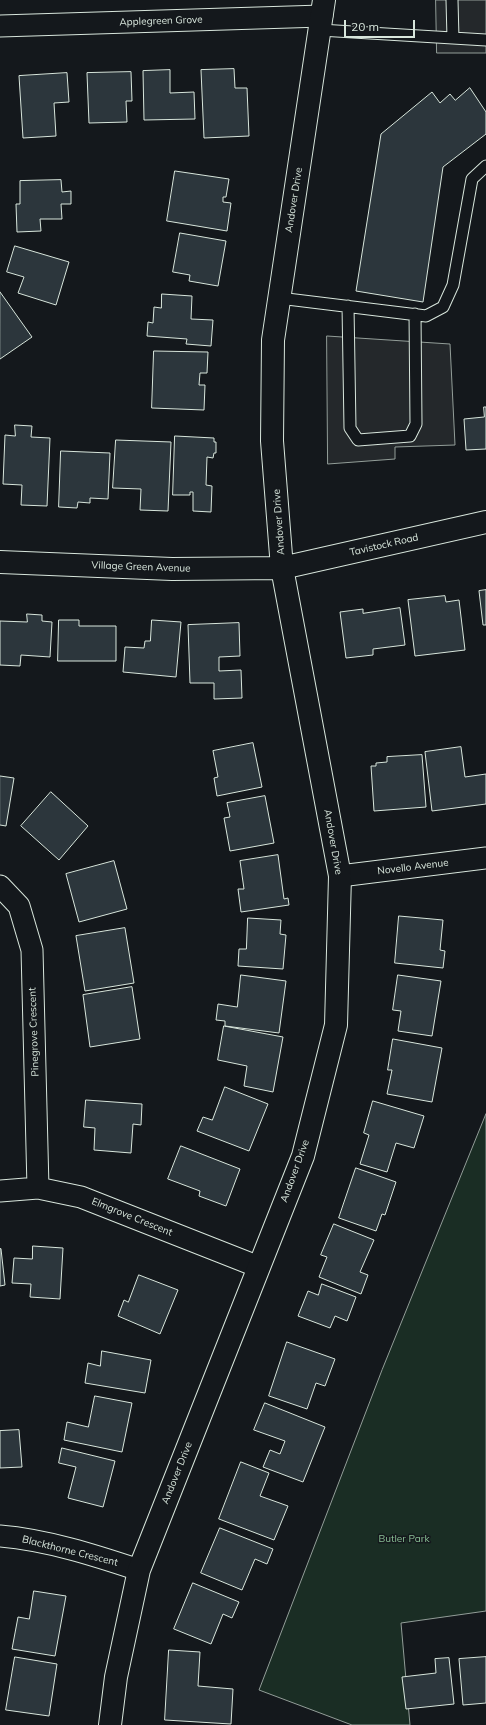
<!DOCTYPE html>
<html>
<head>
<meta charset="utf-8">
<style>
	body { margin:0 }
	#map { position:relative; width:486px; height:1725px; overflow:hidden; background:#14181c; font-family:Mulish,sans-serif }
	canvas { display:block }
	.scale { position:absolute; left:344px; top:20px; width:71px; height:18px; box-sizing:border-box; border:2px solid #d8e6dc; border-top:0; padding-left:5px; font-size:12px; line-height:14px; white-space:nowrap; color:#d8e6dc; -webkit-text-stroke:3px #14181c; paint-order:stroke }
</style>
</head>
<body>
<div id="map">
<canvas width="486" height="1725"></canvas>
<div class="scale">20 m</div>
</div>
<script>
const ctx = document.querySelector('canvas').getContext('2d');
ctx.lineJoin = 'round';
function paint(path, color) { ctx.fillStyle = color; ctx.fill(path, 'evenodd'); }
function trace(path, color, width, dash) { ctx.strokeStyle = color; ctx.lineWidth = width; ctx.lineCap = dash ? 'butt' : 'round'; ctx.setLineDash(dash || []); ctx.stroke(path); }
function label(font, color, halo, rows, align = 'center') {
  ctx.font = font + ' Mulish,sans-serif'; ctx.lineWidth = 3; ctx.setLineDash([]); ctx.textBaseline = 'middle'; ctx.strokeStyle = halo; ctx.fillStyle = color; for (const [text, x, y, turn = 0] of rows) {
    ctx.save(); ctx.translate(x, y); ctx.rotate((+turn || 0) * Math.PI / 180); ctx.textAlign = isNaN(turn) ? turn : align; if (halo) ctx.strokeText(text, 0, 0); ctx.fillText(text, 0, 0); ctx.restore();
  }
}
const green = new Path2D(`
	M 486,1114 L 486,1611 L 401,1623 L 410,1725 L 352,1725 L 259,1690 L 382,1370 Z`);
paint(green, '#1a2d24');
trace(green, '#939e99', 1);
const parking = new Path2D(`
	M 436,0 L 486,0 L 486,53 L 437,53 Z
	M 327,336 L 450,344 L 455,445 L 395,447 L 395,459 L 328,464 Z`);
paint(parking, '#24282b');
trace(parking, '#939e99', 1);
const building = new Path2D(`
	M 234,69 L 235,88 L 247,88 L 249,136 L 204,138 L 201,70 Z
	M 170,70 L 170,93 L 194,92 L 195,119 L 144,120 L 143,71 Z
	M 131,72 L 132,101 L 126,101 L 127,122 L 89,123 L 87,73 Z
	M 67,73 L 69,102 L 54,103 L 56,136 L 23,138 L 19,76 Z
	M 470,88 L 486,112 L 486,134 L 443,167 L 423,302 L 356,291 L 381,134 L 432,92 L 440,103 L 450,94 L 455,100 Z
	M 175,171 L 229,179 L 226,197 L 223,197 L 223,202 L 231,203 L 227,231 L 167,221 Z
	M 61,180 L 62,192 L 71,191 L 71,204 L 61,204 L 62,219 L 40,219 L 41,231 L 17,232 L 16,204 L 20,204 L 20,181 Z
	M 180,233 L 226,241 L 218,286 L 189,281 L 190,275 L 173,272 Z
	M 15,246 L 69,262 L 56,305 L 18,293 L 24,277 L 7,272 Z
	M 0,292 L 32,337 L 0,359 Z
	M 162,294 L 192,296 L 191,319 L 213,320 L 211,346 L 186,344 L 187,339 L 147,336 L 148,322 L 153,323 L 154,307 L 161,308 Z
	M 154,351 L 208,352 L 207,373 L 200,373 L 199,385 L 205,385 L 204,410 L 152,408 Z
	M 484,407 L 486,407 L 486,449 L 466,450 L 464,419 L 484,417 Z
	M 15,425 L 32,426 L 31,437 L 50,438 L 47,506 L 21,505 L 22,485 L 3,484 L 5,435 L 15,436 Z
	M 175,436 L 214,438 L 214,442 L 216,442 L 216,453 L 214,453 L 213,458 L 207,457 L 206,485 L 212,486 L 211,512 L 193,511 L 193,492 L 190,492 L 190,495 L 173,495 Z
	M 116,440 L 171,442 L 168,511 L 140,510 L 141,489 L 113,488 Z
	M 61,451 L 110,453 L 108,499 L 90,498 L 90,503 L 78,502 L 77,508 L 59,507 Z
	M 486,590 L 486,625 L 483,625 L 479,591 Z
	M 445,596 L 446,602 L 459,600 L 465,650 L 415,656 L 408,600 Z
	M 400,608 L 405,645 L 373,649 L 373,655 L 346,658 L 340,612 L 363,609 L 363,613 Z
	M 27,614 L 42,615 L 42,621 L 52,622 L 50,657 L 21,655 L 20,666 L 0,665 L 0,621 L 27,622 Z
	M 59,620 L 79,620 L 79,626 L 116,626 L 116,661 L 58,661 Z
	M 152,620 L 181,622 L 176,677 L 123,672 L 125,647 L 144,648 L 145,641 L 150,641 Z
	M 239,623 L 240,656 L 219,657 L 219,671 L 241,670 L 242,698 L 214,699 L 214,683 L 190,683 L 188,625 Z
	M 253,743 L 262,787 L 217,796 L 214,778 L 218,777 L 213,751 Z
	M 461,747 L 465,777 L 486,774 L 486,804 L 432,811 L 425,752 Z
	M 422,755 L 426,807 L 374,811 L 371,766 L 376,766 L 376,763 L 387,762 L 387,757 Z
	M 0,776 L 14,778 L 6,826 L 0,825 Z
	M 51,792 L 88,826 L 59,860 L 21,826 Z
	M 265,796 L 274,843 L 230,851 L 224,818 L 230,817 L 227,803 Z
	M 278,855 L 284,899 L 288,898 L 289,905 L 241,912 L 238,889 L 244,889 L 240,861 Z
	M 114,861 L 127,909 L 79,922 L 66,874 Z
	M 399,916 L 443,920 L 440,950 L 445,951 L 443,968 L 395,963 Z
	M 248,918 L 281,920 L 280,934 L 286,935 L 283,969 L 238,966 L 239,949 L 246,949 Z
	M 125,928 L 134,983 L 85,991 L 76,936 Z
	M 241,975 L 286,981 L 279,1033 L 225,1026 L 225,1021 L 216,1020 L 218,1004 L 237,1007 Z
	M 398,975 L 441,981 L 432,1036 L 398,1031 L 401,1011 L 393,1010 Z
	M 132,987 L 140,1039 L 90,1047 L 83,995 Z
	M 224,1026 L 283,1037 L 273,1092 L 244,1086 L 247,1066 L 218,1060 Z
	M 393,1039 L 442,1048 L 432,1102 L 387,1094 L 392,1070 L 388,1070 Z
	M 225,1087 L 268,1104 L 249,1151 L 197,1131 L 203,1117 L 212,1120 Z
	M 86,1100 L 142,1104 L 141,1125 L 133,1124 L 131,1153 L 94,1150 L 95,1128 L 84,1127 Z
	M 373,1101 L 424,1116 L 414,1148 L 396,1143 L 387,1172 L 360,1164 L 369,1135 L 364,1133 Z
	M 181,1146 L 240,1169 L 226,1206 L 199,1196 L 200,1191 L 168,1179 Z
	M 356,1168 L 396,1182 L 385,1215 L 382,1214 L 376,1231 L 339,1218 Z
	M 334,1224 L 374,1240 L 360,1272 L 368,1275 L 361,1294 L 319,1277 L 327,1257 L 321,1255 Z
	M 33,1246 L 63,1248 L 60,1299 L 30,1297 L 31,1284 L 12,1283 L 14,1258 L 32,1259 Z
	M 1,1249 L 5,1285 L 0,1286 L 0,1249 Z
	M 139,1275 L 178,1290 L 160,1334 L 118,1316 L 124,1300 L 128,1302 Z
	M 322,1284 L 356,1297 L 347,1321 L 335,1316 L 330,1328 L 298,1316 L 308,1291 L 318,1295 Z
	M 287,1342 L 335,1359 L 325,1386 L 316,1383 L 307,1409 L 269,1396 Z
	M 102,1351 L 151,1360 L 145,1393 L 85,1383 L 88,1363 L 100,1366 Z
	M 95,1396 L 132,1403 L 122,1452 L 64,1440 L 67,1422 L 88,1427 Z
	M 265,1403 L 325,1427 L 303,1482 L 263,1467 L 270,1450 L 280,1454 L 285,1441 L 254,1430 Z
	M 19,1430 L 22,1467 L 0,1468 L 0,1431 Z
	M 62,1448 L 115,1461 L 103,1507 L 68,1498 L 76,1467 L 59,1463 Z
	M 241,1462 L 269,1473 L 260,1496 L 288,1506 L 274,1540 L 219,1519 Z
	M 220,1528 L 273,1549 L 267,1564 L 255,1559 L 242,1590 L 201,1573 Z
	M 193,1583 L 239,1602 L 232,1618 L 223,1614 L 211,1644 L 174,1629 Z
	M 34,1591 L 66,1596 L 55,1656 L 12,1649 L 18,1617 L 29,1619 Z
	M 169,1650 L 200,1652 L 198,1686 L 233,1689 L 231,1724 L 165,1720 Z
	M 15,1657 L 57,1664 L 49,1716 L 6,1710 Z
	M 486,1657 L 486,1703 L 463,1705 L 459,1659 Z
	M 449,1658 L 454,1704 L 406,1709 L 402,1677 L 436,1673 L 435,1659 Z`);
paint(building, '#2c363c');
trace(building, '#d8e6dc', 1);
const service = new Path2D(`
	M 452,0 L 453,38
	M 320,30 L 486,40
	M 279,298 L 426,316 L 443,307 L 453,285 L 472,179 L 486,166
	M 348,306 L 350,428 L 358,440 L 410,436 L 416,424 L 415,314`);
const minor = new Path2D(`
	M 0,26 L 322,16
	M 340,876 L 486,858
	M 0,886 L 19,906 L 32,950 L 38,1188
	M 0,1191 L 38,1188 L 81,1197 L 259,1267
	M 0,1536 C 47,1540 94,1555 139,1570`);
const tertiary = new Path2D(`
	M 0,562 L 172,569 L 282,568 L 486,522
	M 110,1725 L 116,1677 L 139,1570 L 303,1156 L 336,1025 L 340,876 L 282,568 L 272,441 L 273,340 L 324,0`);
trace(service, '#d8e6dc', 13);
trace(minor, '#d8e6dc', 23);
trace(tertiary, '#d8e6dc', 24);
trace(service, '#14181c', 11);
trace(minor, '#14181c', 21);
trace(tertiary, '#14181c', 22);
label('10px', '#d8e6dc', '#14181c', [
	["Applegreen Grove",161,21,-2],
	["Andover Drive",294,200,-81],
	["Andover Drive",279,522,-94],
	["Tavistock Road",384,545,-13],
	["Village Green Avenue",141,567,2],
	["Andover Drive",333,842,80],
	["Novello Avenue",413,867,-7],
	["Pinegrove Crescent",34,1032,-92],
	["Andover Drive",295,1171,-70],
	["Elmgrove Crescent",132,1217,22],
	["Andover Drive",177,1473,-68],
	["Blackthorne Crescent",70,1551,14]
]);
label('10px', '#8ac095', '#14181c', [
	["Butler Park",404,1539]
]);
</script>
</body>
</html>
